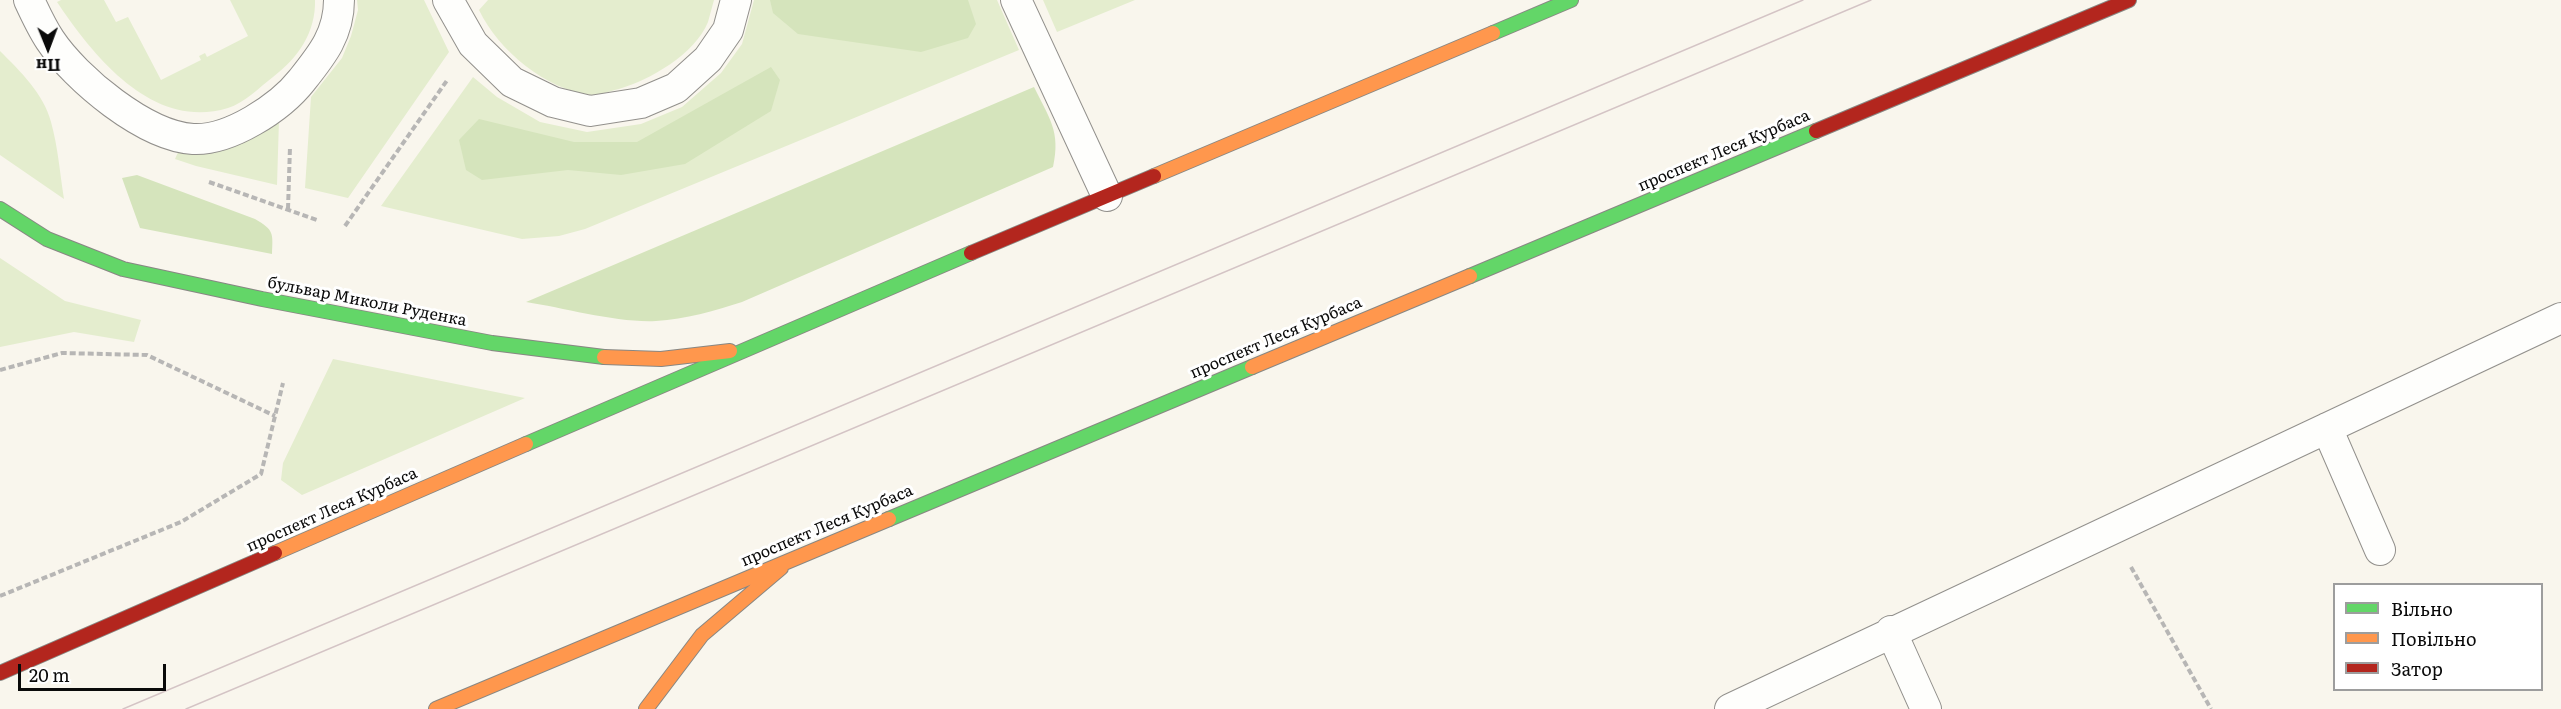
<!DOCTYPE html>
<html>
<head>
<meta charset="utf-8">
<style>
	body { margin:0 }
	#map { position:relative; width:2561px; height:709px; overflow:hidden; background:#f9f6ed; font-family:Literata,serif }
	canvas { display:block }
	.legend { position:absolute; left:2333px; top:583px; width:210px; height:108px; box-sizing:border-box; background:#fff; border:2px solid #9d9d9d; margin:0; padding:8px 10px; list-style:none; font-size:18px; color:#0a0a0a }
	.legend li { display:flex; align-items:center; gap:12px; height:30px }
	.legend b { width:30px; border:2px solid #9d9d9d }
	.north { position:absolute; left:18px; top:18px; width:60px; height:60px; -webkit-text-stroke:4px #fff; paint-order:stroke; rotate:179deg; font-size:16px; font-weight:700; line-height:24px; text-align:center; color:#0a0a0a }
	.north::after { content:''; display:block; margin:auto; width:21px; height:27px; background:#0a0a0a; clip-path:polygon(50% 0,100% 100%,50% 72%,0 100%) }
	.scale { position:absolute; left:18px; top:664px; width:148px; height:27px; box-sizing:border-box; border:3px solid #0a0a0a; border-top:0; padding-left:8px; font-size:18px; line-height:21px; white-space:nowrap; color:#0a0a0a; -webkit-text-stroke:4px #fff; paint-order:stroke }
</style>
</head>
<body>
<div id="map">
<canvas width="2561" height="709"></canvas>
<ul class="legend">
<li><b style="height:8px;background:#63d668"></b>Вільно</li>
<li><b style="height:8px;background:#ff974d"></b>Повільно</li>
<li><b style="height:8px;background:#b3261e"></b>Затор</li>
</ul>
<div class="north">Пн</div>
<div class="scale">20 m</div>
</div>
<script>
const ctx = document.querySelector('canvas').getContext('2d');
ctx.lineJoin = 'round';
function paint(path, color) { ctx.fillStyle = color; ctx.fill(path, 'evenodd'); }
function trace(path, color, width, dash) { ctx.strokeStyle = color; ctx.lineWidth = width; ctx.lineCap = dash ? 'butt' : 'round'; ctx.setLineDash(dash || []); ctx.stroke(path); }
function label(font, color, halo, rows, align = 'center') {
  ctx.font = font + ' Literata,serif'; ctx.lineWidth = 6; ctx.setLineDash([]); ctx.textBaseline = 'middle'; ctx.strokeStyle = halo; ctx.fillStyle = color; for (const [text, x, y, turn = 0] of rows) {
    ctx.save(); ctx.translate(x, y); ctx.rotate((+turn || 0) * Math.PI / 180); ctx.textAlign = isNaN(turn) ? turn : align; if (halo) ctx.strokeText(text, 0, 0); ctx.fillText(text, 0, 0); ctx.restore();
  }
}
paint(new Path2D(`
	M 61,0 L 104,0 L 116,22 L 128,17 L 161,80 L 201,60 L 199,56 L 205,53 L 207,57 L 248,36 L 230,0 L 315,0 C 316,32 298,58 273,77 C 260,87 244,103 228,108 C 153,131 94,57 57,2 Z
	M 357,0 L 424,0 L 449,52 L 348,198 L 305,188 L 311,97 L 342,58 L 351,36 L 358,10 Z
	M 488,0 L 714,0 C 712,7 710,15 708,22 C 695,54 650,80 619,89 C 610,91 601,95 592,95 C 546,90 499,51 479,10 Z
	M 754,0 L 997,0 L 1019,50 L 585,229 L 559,236 L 522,239 L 381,206 L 473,77 L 497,97 L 540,122 L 587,132 L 641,124 L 682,107 L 721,73 L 742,44 Z
	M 1043,0 L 1135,0 L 1057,32 Z
	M 0,51 C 20,71 44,94 51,122 C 58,147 60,174 64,199 L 0,155 Z
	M 279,120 L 277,185 L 196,166 L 175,159 L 179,150 C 223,154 244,147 279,120 Z
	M 0,258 L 65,301 L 141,320 L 134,342 L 74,332 L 0,347 Z
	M 333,359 L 525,398 L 302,495 L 281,480 L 283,463 Z`), '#e4edce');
paint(new Path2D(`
	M 770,0 L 968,0 L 976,24 L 968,38 L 921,52 L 798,34 L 773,13 Z
	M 771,67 L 780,80 L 771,111 L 685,164 L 621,175 L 568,170 L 482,180 L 466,170 L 459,140 L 479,119 L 574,142 L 637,142 Z
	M 1034,87 C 1049,118 1061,131 1053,167 L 742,302 C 714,311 686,319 656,321 C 617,323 565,308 526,302 Z
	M 137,175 L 255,219 C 274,230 273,233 272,254 L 140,228 L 122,178 Z`), '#d5e4bc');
const lane = new Path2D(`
	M 29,0 C 35,13 42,28 50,40 C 76,79 145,136 193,139 C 229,141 280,108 302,80 C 322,55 339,34 339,0
	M 448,0 L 473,44 L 512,82 L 553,102 L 590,111 L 641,103 L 676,88 L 708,59 L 728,30 L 736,0
	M 1016,0 L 1107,196
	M 2327,428 L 2380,550
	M 1891,631 L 1926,709
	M 1730,709 L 2561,318`);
const fast = new Path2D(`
	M 1493,33 L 1571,0
	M 0,209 L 47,239 L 123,269 L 262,299 L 492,343 L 604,357
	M 1470,276 L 1816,131
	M 526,444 L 971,253
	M 889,519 L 1252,367`);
const slow = new Path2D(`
	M 1154,176 L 1493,33
	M 604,357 L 661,359 L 730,351
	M 1252,367 L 1470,276
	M 275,553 L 526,444
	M 436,709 L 889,519
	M 646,709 L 702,635 L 781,568`);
const jam = new Path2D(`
	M 1816,131 L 2129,0
	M 971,253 L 1154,176
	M 0,673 L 275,553`);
trace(lane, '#92908c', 32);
trace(fast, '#888783', 16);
trace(slow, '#888783', 16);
trace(jam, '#888783', 16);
trace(new Path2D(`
	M 209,182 L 317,220
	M 288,209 L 290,147
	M 345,226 L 448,79
	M 0,370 L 62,353 L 147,355 L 275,416
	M 2131,567 L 2211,709
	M 0,596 L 181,522 L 261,474 L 283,383`), '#b7b6b5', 4, [6, 3]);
trace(lane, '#fefefc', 30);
trace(fast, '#63d668', 14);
trace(slow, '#ff974d', 14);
trace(jam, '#b3261e', 14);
trace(new Path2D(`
	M 123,709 L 1803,0
	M 186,709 L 1871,0`), '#d4c4c5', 1.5);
label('16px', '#0a0a0a', '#fff', [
	["проспект Леся Курбаса",1724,151,-23],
	["бульвар Миколи Руденка",367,302,11],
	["проспект Леся Курбаса",1276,338,-23],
	["проспект Леся Курбаса",332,510,-24],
	["проспект Леся Курбаса",827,526,-23]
]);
</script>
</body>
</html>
